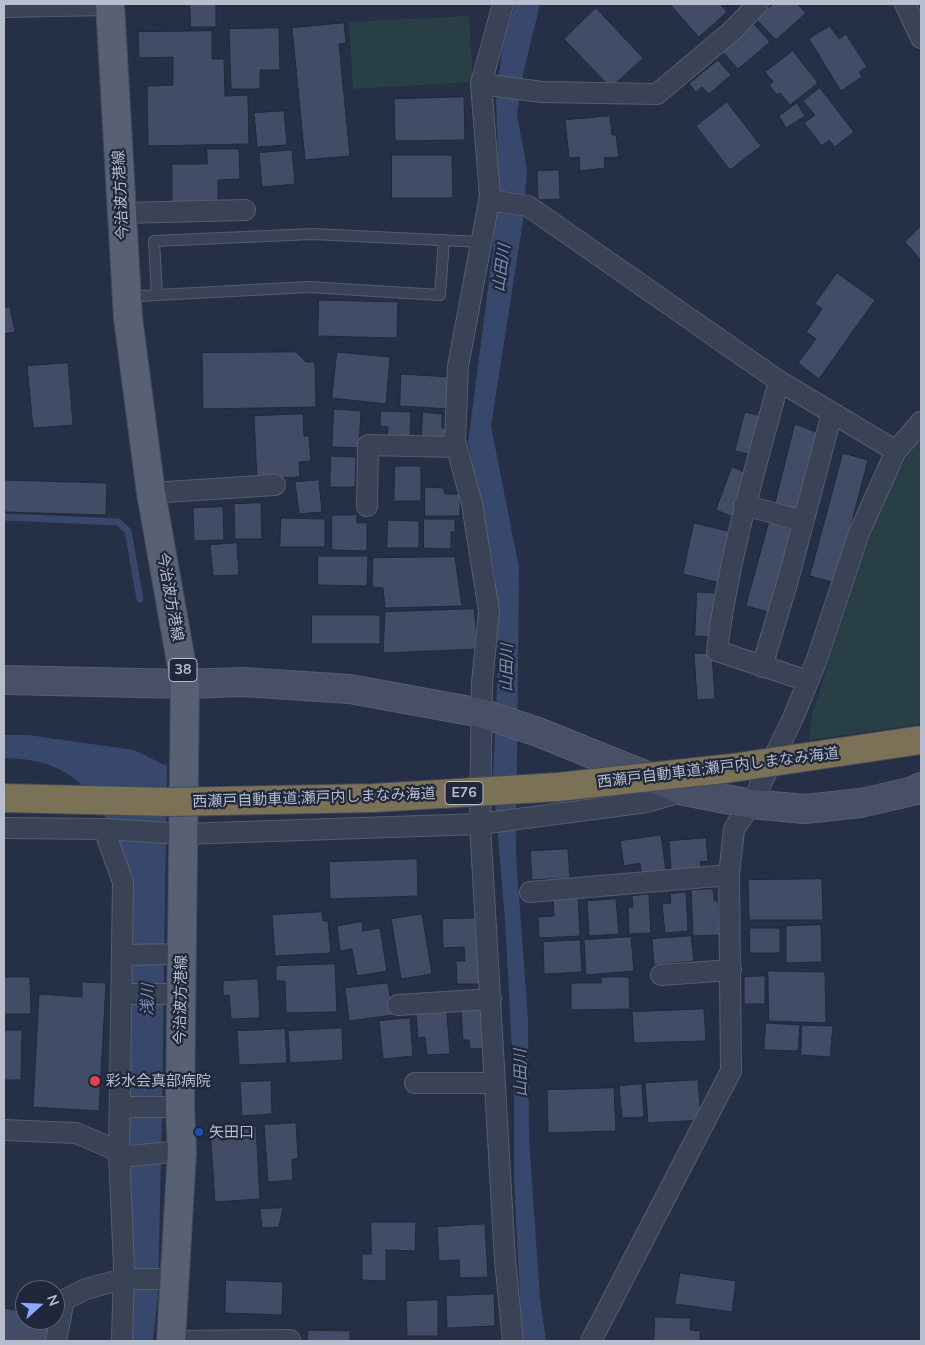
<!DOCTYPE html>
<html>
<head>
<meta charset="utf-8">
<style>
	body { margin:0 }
	#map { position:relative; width:925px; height:1345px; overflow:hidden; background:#252f45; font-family:Mulish,sans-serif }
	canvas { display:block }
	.frame { position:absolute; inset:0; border:5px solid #b8bece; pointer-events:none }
	.north { position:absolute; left:15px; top:1280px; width:50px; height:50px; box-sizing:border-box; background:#1f273a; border:1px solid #5c6375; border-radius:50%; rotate:70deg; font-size:14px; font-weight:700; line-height:20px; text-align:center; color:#b8bece }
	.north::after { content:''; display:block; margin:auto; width:18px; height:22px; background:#8caaff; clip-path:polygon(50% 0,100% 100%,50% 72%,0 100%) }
</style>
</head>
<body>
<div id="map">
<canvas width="925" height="1345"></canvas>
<div class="frame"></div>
<div class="north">N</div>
</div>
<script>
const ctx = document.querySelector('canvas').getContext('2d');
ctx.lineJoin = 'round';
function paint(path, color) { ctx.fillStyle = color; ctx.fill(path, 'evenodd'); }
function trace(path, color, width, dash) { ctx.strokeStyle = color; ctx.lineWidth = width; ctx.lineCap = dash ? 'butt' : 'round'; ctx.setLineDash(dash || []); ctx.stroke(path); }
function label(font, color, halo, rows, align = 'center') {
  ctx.font = font + ' Mulish,"Noto Sans JP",sans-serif'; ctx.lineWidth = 4.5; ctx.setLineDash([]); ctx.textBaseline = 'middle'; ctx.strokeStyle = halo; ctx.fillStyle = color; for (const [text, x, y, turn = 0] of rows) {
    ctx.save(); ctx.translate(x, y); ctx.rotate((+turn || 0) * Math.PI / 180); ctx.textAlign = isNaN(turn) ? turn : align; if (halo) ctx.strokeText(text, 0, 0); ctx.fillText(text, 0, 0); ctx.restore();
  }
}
paint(new Path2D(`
	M 469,16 L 473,82 L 353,89 L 349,22 Z
	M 921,433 L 921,724 L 809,740 L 812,715 C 843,620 867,518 921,433 Z`), '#283f46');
paint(new Path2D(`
	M 515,4 L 540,4 L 523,74 L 517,115 L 527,169 L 523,221 L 491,426 L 519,568 L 516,856 L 528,1019 L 529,1139 L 540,1298 L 546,1341 L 522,1341 L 514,1175 L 514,1086 L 505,920 L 493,776 L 498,667 L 495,575 L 468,443 L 493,250 L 498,153 L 496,102 L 502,49 Z
	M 4,735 L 28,735 L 134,750 L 167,766 L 162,1110 L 158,1294 L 153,1341 L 128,1341 C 135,1177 126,1013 119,849 C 98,790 70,759 4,758 Z`), '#38486d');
trace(new Path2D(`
	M 4,517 L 118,522 L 128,531 L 140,599`), '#38486d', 7);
const building = new Path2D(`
	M 190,4 L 216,4 L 216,27 L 191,27 Z
	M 670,4 L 720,4 L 727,12 L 699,37 Z
	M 773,4 L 797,4 L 806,13 L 776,40 L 756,19 Z
	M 596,8 L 643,58 L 611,88 L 564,39 Z
	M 344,23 L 346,43 L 339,44 L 350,156 L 305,160 L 292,28 Z
	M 754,24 L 770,42 L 738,69 L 722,51 Z
	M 830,26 L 839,39 L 846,34 L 867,67 L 859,72 L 862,77 L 841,91 L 809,39 Z
	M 279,28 L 280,70 L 260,70 L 260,89 L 231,89 L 229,29 Z
	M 212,31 L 212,59 L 224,59 L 225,96 L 248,95 L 249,144 L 148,146 L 147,86 L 173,85 L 173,57 L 139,58 L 138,32 Z
	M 793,51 L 818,83 L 790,105 L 780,93 L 777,95 L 769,85 L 773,82 L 765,72 Z
	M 718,60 L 731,75 L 709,94 L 702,87 L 696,92 L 689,84 Z
	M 820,88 L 854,132 L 835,147 L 829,140 L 822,146 L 804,123 L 815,115 L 803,101 Z
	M 464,97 L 465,140 L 395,141 L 394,99 Z
	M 727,102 L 761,146 L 730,170 L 696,126 Z
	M 797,103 L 805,116 L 786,128 L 779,116 Z
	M 284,111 L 287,145 L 257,147 L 254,113 Z
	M 610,116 L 612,135 L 616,135 L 619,157 L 604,158 L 605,168 L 580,171 L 579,157 L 569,158 L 565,120 Z
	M 207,149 L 239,149 L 240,179 L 218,180 L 218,207 L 172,207 L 172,164 L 207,164 Z
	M 292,150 L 295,184 L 262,187 L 259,153 Z
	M 392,155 L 452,155 L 453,198 L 392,198 Z
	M 559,170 L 560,199 L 538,200 L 537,171 Z
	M 921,226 L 921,260 L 905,242 Z
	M 837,273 L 875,300 L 819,379 L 798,363 L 816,339 L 806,332 L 822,309 L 815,304 Z
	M 319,300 L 398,302 L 397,338 L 318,336 Z
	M 10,307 L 15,332 L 4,334 L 4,308 Z
	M 296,352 L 306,362 L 315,362 L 316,407 L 203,409 L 202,353 Z
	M 337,352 L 390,357 L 386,404 L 332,398 Z
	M 68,363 L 73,425 L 33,428 L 27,366 Z
	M 401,374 L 451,377 L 449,409 L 400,406 Z
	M 334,409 L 361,411 L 359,448 L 332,447 Z
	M 381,411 L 411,412 L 410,439 L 387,439 L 388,427 L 380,426 Z
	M 423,412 L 442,414 L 442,428 L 448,428 L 447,443 L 421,441 Z
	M 745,412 L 767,417 L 757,456 L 735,451 Z
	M 303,414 L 304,436 L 309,436 L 311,461 L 299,462 L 300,477 L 257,479 L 254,416 Z
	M 795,424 L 821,434 L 799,515 L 774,508 Z
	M 843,453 L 868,460 L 836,583 L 810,576 Z
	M 331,456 L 356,457 L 355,487 L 330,487 Z
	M 395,466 L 421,466 L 421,501 L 394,501 Z
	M 732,467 L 752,475 L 736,518 L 716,510 Z
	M 4,480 L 107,483 L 106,515 L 4,512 Z
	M 319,480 L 322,512 L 299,514 L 295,482 Z
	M 425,487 L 443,488 L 445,494 L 460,494 L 460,516 L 425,516 Z
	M 261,503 L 262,539 L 235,539 L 234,504 Z
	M 223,507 L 224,540 L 194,541 L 193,508 Z
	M 332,515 L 357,515 L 357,523 L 367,523 L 367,551 L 332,550 Z
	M 281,518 L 325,519 L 325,547 L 280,547 Z
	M 424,519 L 455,519 L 455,532 L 451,532 L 451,549 L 424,548 Z
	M 388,520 L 419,521 L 419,548 L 387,548 Z
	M 769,522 L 795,530 L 773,613 L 746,606 Z
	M 694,523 L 732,532 L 720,583 L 683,574 Z
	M 237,543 L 239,575 L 213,576 L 210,545 Z
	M 318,556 L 368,556 L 367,586 L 318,585 Z
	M 455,557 L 462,606 L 385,608 L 383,588 L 372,587 L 373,558 Z
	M 697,592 L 718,593 L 715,637 L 695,636 Z
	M 474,609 L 478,649 L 383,653 L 385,612 Z
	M 312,615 L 380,615 L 380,644 L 312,644 Z
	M 712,653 L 715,699 L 697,700 L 694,654 Z
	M 661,835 L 666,871 L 642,875 L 640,863 L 624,866 L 620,841 Z
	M 706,838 L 708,861 L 700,862 L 701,868 L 671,870 L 669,841 Z
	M 568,849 L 570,878 L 532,880 L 530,851 Z
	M 417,859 L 418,896 L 330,899 L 329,862 Z
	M 822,879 L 823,920 L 749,920 L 748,880 Z
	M 713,889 L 714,901 L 718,901 L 720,935 L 693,936 L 691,890 Z
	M 686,892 L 688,931 L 665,933 L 662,904 L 671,903 L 670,894 Z
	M 649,894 L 651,933 L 629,934 L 628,907 L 633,907 L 632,896 Z
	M 578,897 L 580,936 L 539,938 L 538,917 L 554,916 L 553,899 Z
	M 616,899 L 619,934 L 589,936 L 587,901 Z
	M 322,912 L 323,921 L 328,921 L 331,953 L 275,956 L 272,915 Z
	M 422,914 L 432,974 L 401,979 L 391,919 Z
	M 482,918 L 485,984 L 457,984 L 456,961 L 465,961 L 464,947 L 443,948 L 442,919 Z
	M 362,922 L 363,931 L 380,928 L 387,971 L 357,976 L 352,949 L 340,951 L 337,926 Z
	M 821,925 L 822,962 L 786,963 L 786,926 Z
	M 750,928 L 780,928 L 780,953 L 750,953 Z
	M 691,936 L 694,961 L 654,965 L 652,939 Z
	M 631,937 L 634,971 L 586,975 L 584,940 Z
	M 580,940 L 582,972 L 544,974 L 543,942 Z
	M 335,964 L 337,1012 L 286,1013 L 285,981 L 276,981 L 276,966 Z
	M 768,971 L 825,972 L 826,1023 L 769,1021 Z
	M 765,976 L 765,1004 L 744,1004 L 744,977 Z
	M 4,977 L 30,977 L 31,1014 L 4,1014 Z
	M 601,977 L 629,977 L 630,1009 L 571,1010 L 571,983 L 601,983 Z
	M 258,979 L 260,1018 L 231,1019 L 229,995 L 223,996 L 223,981 Z
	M 82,982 L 106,983 L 99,1111 L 33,1107 L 39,994 L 82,997 Z
	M 388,983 L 393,1015 L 349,1021 L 345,988 Z
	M 485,1009 L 488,1048 L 470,1049 L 469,1040 L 463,1040 L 461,1010 Z
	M 704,1009 L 706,1041 L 634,1043 L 632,1012 Z
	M 447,1012 L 450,1054 L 427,1055 L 425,1037 L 418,1038 L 416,1014 Z
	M 410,1018 L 413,1056 L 383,1059 L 379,1021 Z
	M 766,1023 L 800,1025 L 798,1051 L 764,1050 Z
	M 802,1025 L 833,1026 L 830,1057 L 801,1055 Z
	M 342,1028 L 343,1060 L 290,1063 L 288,1031 Z
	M 285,1029 L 287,1063 L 239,1065 L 237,1031 Z
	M 4,1030 L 22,1030 L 21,1080 L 4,1080 Z
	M 698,1080 L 701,1120 L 648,1123 L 645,1083 Z
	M 271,1081 L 272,1114 L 242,1116 L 240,1082 Z
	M 642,1084 L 644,1117 L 622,1118 L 619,1086 Z
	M 614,1088 L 616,1131 L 548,1133 L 547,1090 Z
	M 296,1123 L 298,1159 L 292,1159 L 293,1180 L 268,1182 L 264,1125 Z
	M 256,1126 L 260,1199 L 215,1202 L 210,1129 Z
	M 283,1208 L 279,1227 L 262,1228 L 260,1209 Z
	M 371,1222 L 416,1222 L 415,1251 L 386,1250 L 386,1281 L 362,1280 L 362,1254 L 371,1254 Z
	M 485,1224 L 488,1277 L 460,1278 L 459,1260 L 439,1261 L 437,1227 Z
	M 680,1273 L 736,1281 L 732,1312 L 675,1304 Z
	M 226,1280 L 283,1282 L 282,1315 L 225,1313 Z
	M 494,1294 L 495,1326 L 447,1328 L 446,1296 Z
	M 438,1300 L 438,1336 L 407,1336 L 406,1301 Z
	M 4,1308 L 25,1312 L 25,1320 L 52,1320 L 48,1341 L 4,1341 Z
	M 655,1317 L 691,1318 L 690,1330 L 700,1331 L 700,1341 L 654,1341 Z
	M 308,1330 L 350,1331 L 350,1341 L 308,1341 Z`);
paint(building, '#424c66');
trace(building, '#21293c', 1);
const lane = new Path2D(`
	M 444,240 L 440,295 L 309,287 L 157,295 L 154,241 L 313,234 L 481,242
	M 128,297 L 157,295`);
const street = new Path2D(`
	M 503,4 L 481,84 L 490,196 L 458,366 L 455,441 L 472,504 L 489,611 L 482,683 L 480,824 L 505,1260 L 513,1341
	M 905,4 L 921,38
	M 4,7 L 110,5
	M 481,84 L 542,92 L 657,94 L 732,31 L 758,4
	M 489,200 L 528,206 L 779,381 L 896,451
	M 122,213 L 245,210
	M 779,381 C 755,470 728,559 717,651 L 808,681
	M 151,493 L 275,485
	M 744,505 L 803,521
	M 367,506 L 368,445 L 456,447
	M 762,667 L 788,580 L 832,413
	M 4,828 L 104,829 L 123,882 L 119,1152 L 124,1268 L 122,1341
	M 104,829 L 183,834 L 480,824 L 647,802 L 684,791
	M 530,892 L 729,875
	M 122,955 L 182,954
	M 661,975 L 731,970
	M 122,994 L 182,994
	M 398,1005 L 491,999
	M 415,1083 L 495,1083
	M 120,1107 L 180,1107
	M 4,1130 L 76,1133 L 130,1156 L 182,1151
	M 56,1341 L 64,1300 L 86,1289 L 123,1279 L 174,1279
	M 171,1341 L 290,1340
	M 591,1341 L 731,1071 L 729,875 L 734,829 L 751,804 L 793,718 L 816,662 L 859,533 L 896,451 L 921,422`);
const secondary = new Path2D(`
	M 4,680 L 185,684 L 243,682 L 350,689 L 481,713 L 538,732 L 684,791 L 751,804 L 805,809 L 861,803 L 913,791 L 921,787`);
const primary = new Path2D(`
	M 110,4 L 128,318 L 151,493 L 185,684 L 180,1107 L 182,1151 L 171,1341`);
trace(lane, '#565d6f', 12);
trace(street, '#565d6f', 22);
trace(secondary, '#565d6f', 30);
trace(primary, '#444b5e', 30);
trace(lane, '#3a4255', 10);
trace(street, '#3a4255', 20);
trace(secondary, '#485068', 28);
trace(primary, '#586174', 28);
const highwayBridge = new Path2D(`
	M 4,798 L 169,802 L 373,798 L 558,787 L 732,768 L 921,740`);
trace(highwayBridge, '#424a5c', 30, []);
trace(highwayBridge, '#7b7157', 28);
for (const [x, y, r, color] of [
	[95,1081,6,"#e0444e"],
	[199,1132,5,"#1a4fb4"]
]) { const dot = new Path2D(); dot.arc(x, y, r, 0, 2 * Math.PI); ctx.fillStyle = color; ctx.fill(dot); trace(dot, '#1f273a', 2); }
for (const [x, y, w] of [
	[183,670,28],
	[464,793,38]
]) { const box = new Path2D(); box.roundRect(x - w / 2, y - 11.5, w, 23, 4); ctx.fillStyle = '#1f273a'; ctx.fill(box); trace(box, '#b8bece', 1); }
label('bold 14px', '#b8bece', null, [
	["38",183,670],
	["E76",464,793]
]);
label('15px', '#b8bece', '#1f273a', [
	["今治波方港線",121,195,-93],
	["今治波方港線",170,597,80],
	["西瀬戸自動車道;瀬戸内しまなみ海道",718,768,-7],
	["西瀬戸自動車道;瀬戸内しまなみ海道",314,798,-2],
	["今治波方港線",181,1000,-89]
]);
label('15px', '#b8bece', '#1f273a', [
	["彩水会真部病院",106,1081],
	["矢田口",209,1132]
], 'left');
label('italic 16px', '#7d8eb7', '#1f273a', [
	["山田川",502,268,-83],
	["山田川",507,668,-89],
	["浅川",148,1000,-89],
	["山田川",521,1073,-91]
]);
</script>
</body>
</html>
